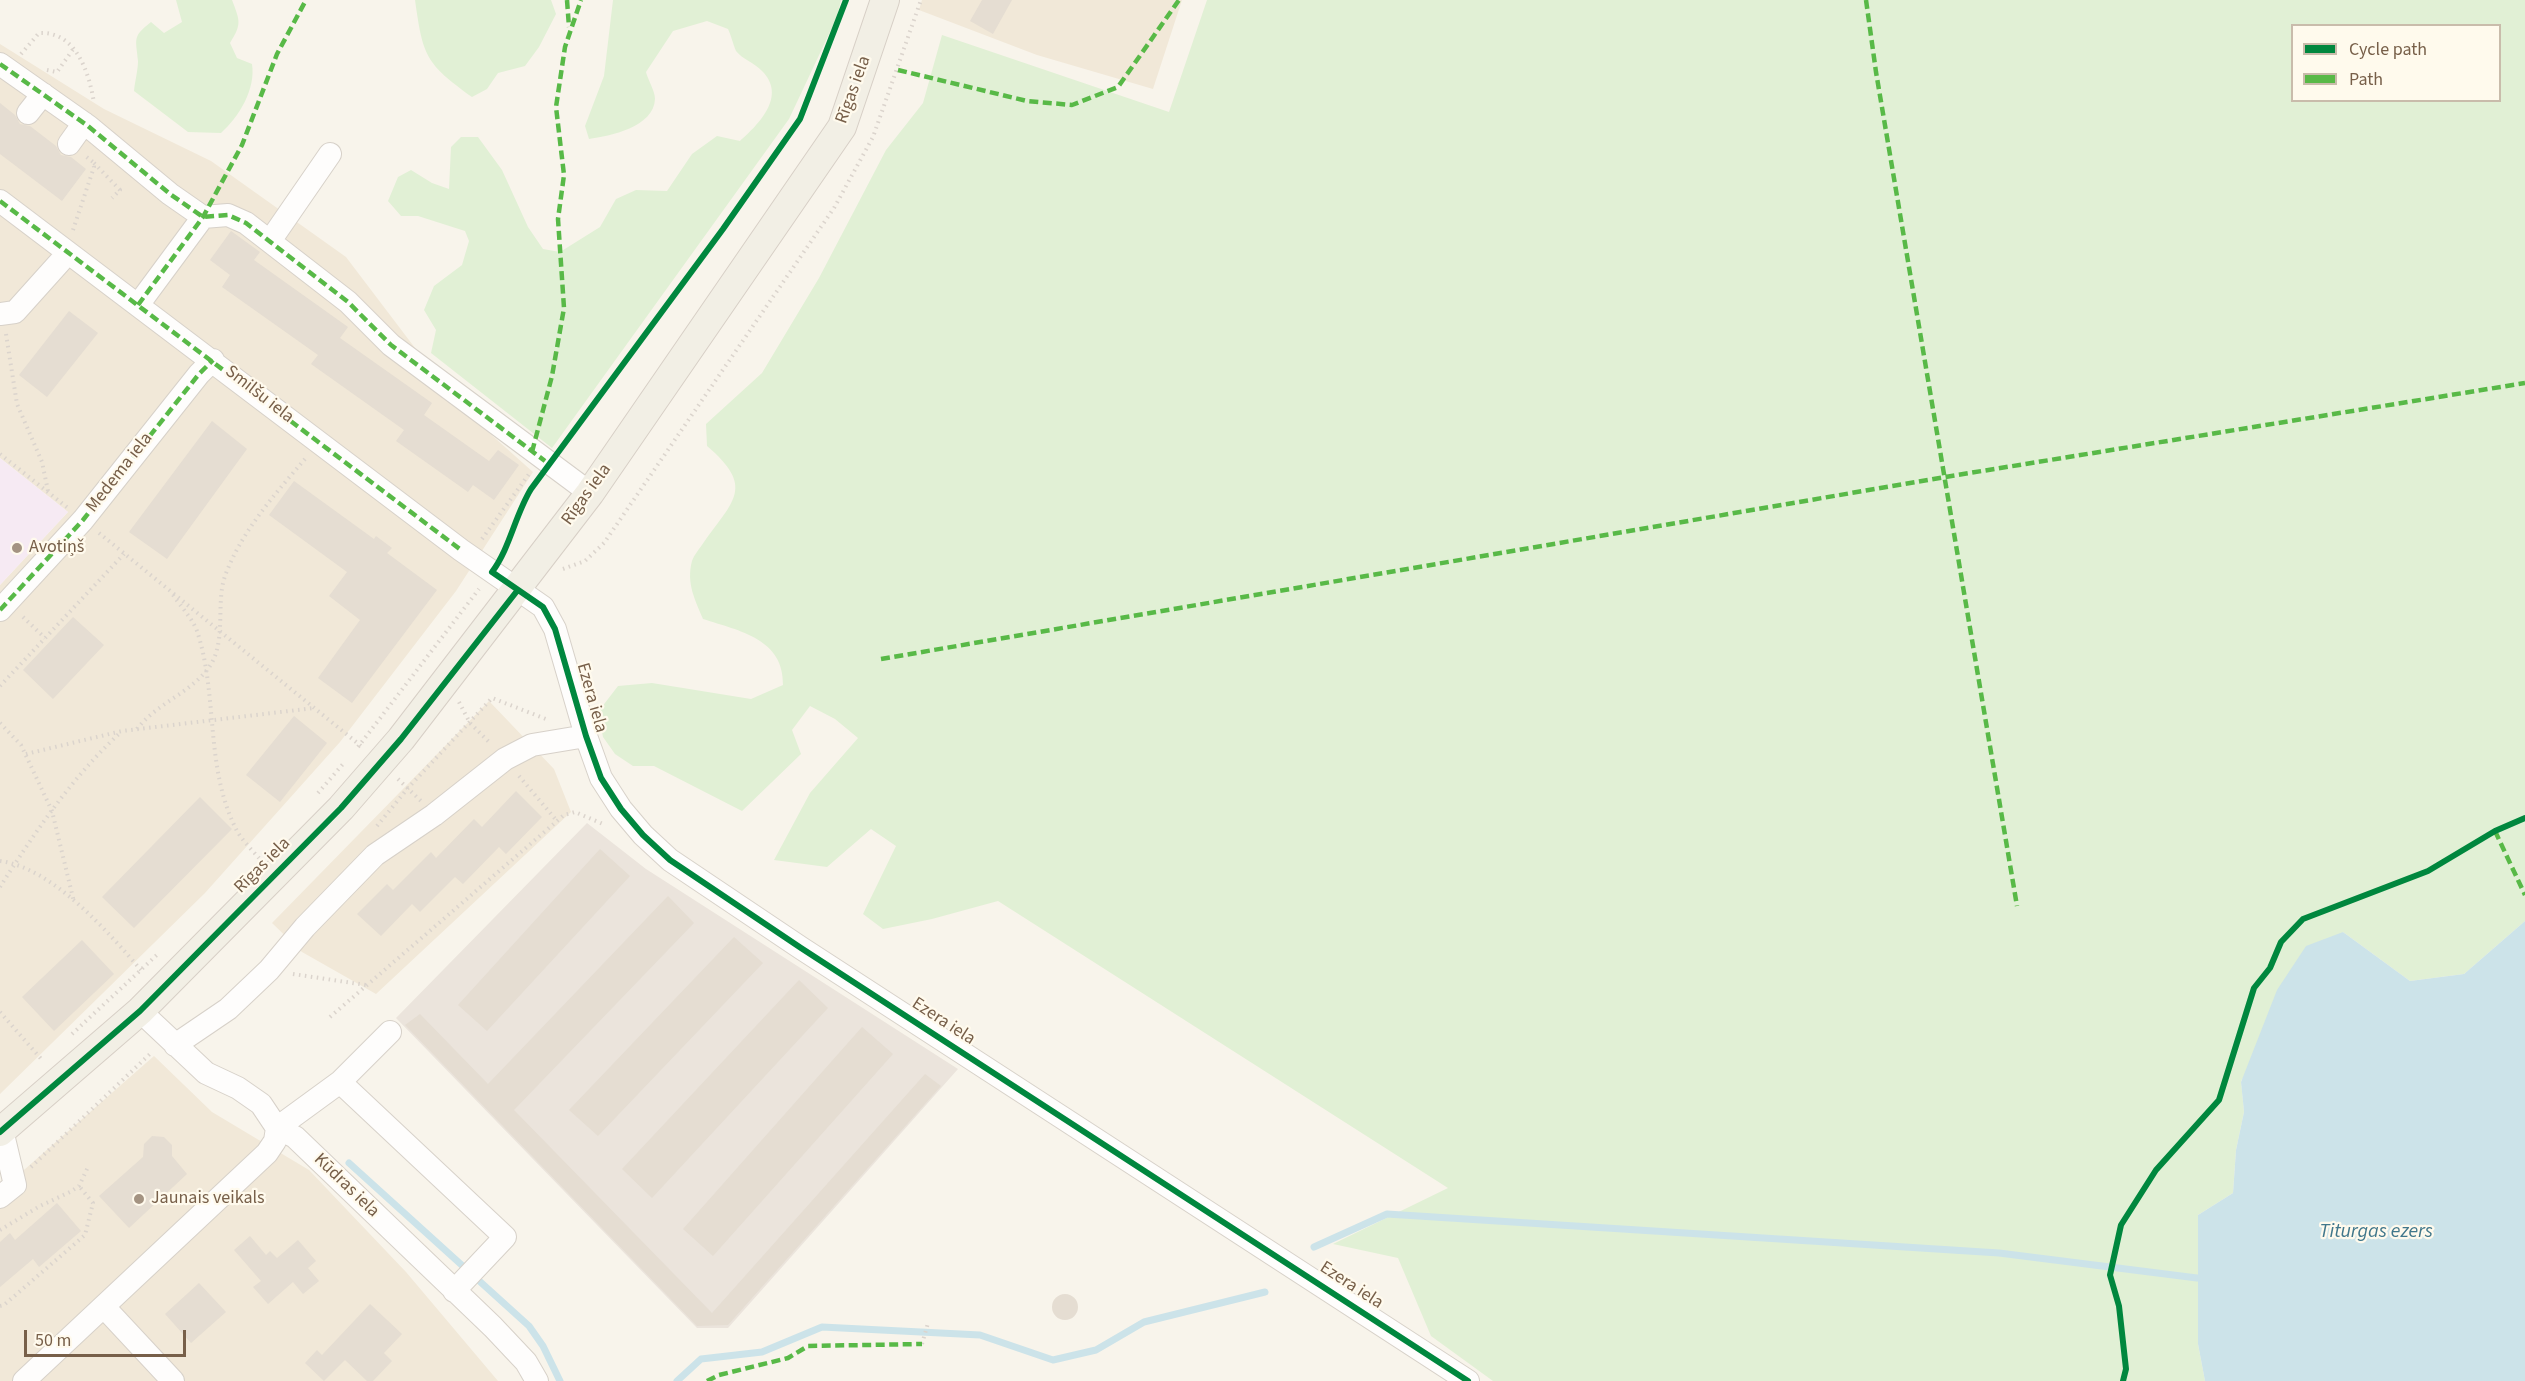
<!DOCTYPE html>
<html>
<head>
<meta charset="utf-8">
<style>
	body { margin:0 }
	#map { position:relative; width:2525px; height:1381px; overflow:hidden; background:#f8f4eb; font-family:"Source Sans 3",sans-serif }
	canvas { display:block }
	.legend { position:absolute; left:2291px; top:24px; width:210px; height:78px; box-sizing:border-box; background:#fffaed; border:2px solid #c9bcab; margin:0; padding:8px 10px; list-style:none; font-size:18px; color:#775f49 }
	.legend li { display:flex; align-items:center; gap:12px; height:30px }
	.legend b { width:30px; border:2px solid #c9bcab }
	.scale { position:absolute; left:24px; top:1330px; width:162px; height:27px; box-sizing:border-box; border:3px solid #775f49; border-top:0; padding-left:8px; font-size:18px; line-height:21px; white-space:nowrap; color:#775f49; -webkit-text-stroke:4px #fffaed; paint-order:stroke }
</style>
</head>
<body>
<div id="map">
<canvas width="2525" height="1381"></canvas>
<ul class="legend">
<li><b style="height:8px;background:#00873e"></b>Cycle path</li>
<li><b style="height:8px;background:#58b947"></b>Path</li>
</ul>
<div class="scale">50 m</div>
</div>
<script>
const ctx = document.querySelector('canvas').getContext('2d');
ctx.lineJoin = 'round';
function paint(path, color) { ctx.fillStyle = color; ctx.fill(path, 'evenodd'); }
function trace(path, color, width, dash) { ctx.strokeStyle = color; ctx.lineWidth = width; ctx.lineCap = dash ? 'butt' : 'round'; ctx.setLineDash(dash || []); ctx.stroke(path); }
function label(font, color, halo, rows, align = 'center') {
  ctx.font = font + ' "Source Sans 3",sans-serif'; ctx.lineWidth = 4.5; ctx.setLineDash([]); ctx.textBaseline = 'middle'; ctx.strokeStyle = halo; ctx.fillStyle = color; for (const [text, x, y, turn = 0] of rows) {
    ctx.save(); ctx.translate(x, y); ctx.rotate((+turn || 0) * Math.PI / 180); ctx.textAlign = isNaN(turn) ? turn : align; if (halo) ctx.strokeText(text, 0, 0); ctx.fillText(text, 0, 0); ctx.restore();
  }
}
paint(new Path2D(`
	M 922,0 L 1182,0 L 1153,89 L 1037,55 L 919,10 Z
	M 0,44 L 104,109 L 211,161 L 346,257 L 459,406 L 533,472 L 456,591 L 340,742 L 205,893 L 0,1094 L 0,585 L 68,512 L 0,458 Z
	M 489,701 L 554,769 L 571,812 L 376,994 L 302,952 L 272,923 Z
	M 154,1056 L 212,1112 L 309,1170 L 406,1272 L 498,1381 L 0,1381 L 0,1191 Z`), '#f1e8d8');
paint(new Path2D(`
	M 587,823 L 646,869 L 958,1069 L 728,1328 L 697,1328 L 396,1018 Z`), '#ebe4dc');
paint(new Path2D(`
	M 0,458 L 68,512 L 0,585 Z`), '#f6eaf3');
paint(new Path2D(`
	M 176,0 L 232,0 C 240,21 242,24 230,43 L 237,58 L 252,64 C 256,89 239,117 221,133 L 188,132 L 134,91 C 135,81 138,70 138,61 C 136,38 132,37 151,22 L 164,33 L 182,22 Z
	M 415,0 L 551,0 L 556,14 L 539,47 L 525,66 L 498,73 L 487,89 L 472,97 C 425,63 423,56 415,0 Z
	M 613,0 L 841,0 L 837,17 L 789,119 L 552,448 L 431,353 L 436,330 L 424,310 L 434,286 L 462,265 L 469,241 L 465,231 L 418,216 L 401,216 L 388,201 L 398,177 L 411,170 L 432,183 L 449,189 L 451,147 L 461,137 L 478,137 L 502,170 L 528,227 L 543,249 L 560,252 L 600,227 L 616,199 L 636,190 L 667,191 L 692,154 L 717,136 L 740,141 C 759,124 787,96 762,71 C 755,63 742,59 736,51 C 733,44 731,35 728,29 L 707,21 L 673,31 L 646,72 C 648,80 655,91 655,99 C 654,127 610,136 589,139 L 585,126 L 604,76 Z
	M 1207,0 L 2525,0 L 2525,921 L 2464,974 L 2410,981 L 2343,932 L 2241,1081 L 2244,1112 L 2236,1150 L 2233,1193 L 2198,1215 L 2198,1344 L 2205,1381 L 1493,1381 L 1431,1336 L 1398,1258 L 1333,1244 L 1448,1188 L 998,901 L 932,919 L 883,929 L 863,914 L 896,846 L 871,829 L 827,867 L 774,860 L 810,793 L 858,738 L 835,719 L 810,706 L 792,730 L 801,754 L 742,811 L 654,766 L 633,766 L 615,754 L 603,737 L 598,712 L 618,686 L 652,683 L 751,699 L 783,685 C 784,639 740,631 703,619 C 695,600 686,583 692,561 C 694,555 700,548 704,542 C 734,500 755,487 707,446 L 706,424 L 762,373 L 819,278 L 886,150 L 923,103 L 942,35 L 1169,112 ZM 2292,26 L 2500,26 L 2500,100 L 2292,100 Z`), '#e1f0d5');
paint(new Path2D(`
	M 2525,921 L 2525,1381 L 2205,1381 L 2198,1344 L 2198,1215 L 2233,1193 L 2236,1150 L 2244,1112 L 2241,1082 L 2277,990 L 2306,946 L 2343,932 L 2410,981 L 2464,974 Z`), '#cce3e9');
trace(new Path2D(`
	M 349,1163 L 529,1326 L 543,1346 L 560,1381
	M 1314,1247 L 1387,1214 L 1999,1253 L 2197,1278
	M 677,1381 L 701,1359 L 762,1352 L 822,1327 L 980,1335 L 1053,1360 L 1096,1350 L 1144,1322 L 1265,1292`), '#cce3e9', 7);
paint(new Path2D(`
	M 982,0 L 1012,0 L 993,34 L 970,21 Z
	M 0,103 L 15,115 L 20,124 L 30,126 L 56,146 L 61,155 L 71,157 L 86,169 L 62,201 L 0,154 Z
	M 231,231 L 260,252 L 254,260 L 348,327 L 340,338 L 432,403 L 424,415 L 489,461 L 498,450 L 519,465 L 494,500 L 473,485 L 468,492 L 396,441 L 404,430 L 311,364 L 318,355 L 222,287 L 230,275 L 210,260 Z
	M 69,311 L 98,333 L 47,397 L 19,375 Z
	M 212,421 L 247,449 L 167,559 L 129,532 Z
	M 294,481 L 374,539 L 376,536 L 392,548 L 387,553 L 437,590 L 352,703 L 318,678 L 360,620 L 329,596 L 347,572 L 269,515 Z
	M 73,617 L 104,645 L 53,699 L 23,670 Z
	M 294,716 L 327,743 L 280,802 L 246,775 Z
	M 516,791 L 542,817 L 506,854 L 499,847 L 463,884 L 455,877 L 420,912 L 412,904 L 381,936 L 357,914 L 387,884 L 393,890 L 431,852 L 436,858 L 474,819 L 482,827 Z
	M 200,797 L 232,829 L 134,928 L 102,897 Z
	M 600,849 L 630,876 L 487,1031 L 458,1005 Z
	M 668,896 L 694,923 L 514,1110 L 712,1313 L 925,1074 L 941,1086 L 728,1325 L 697,1326 L 405,1025 L 420,1014 L 488,1084 Z
	M 734,937 L 763,963 L 598,1136 L 569,1110 Z
	M 82,940 L 114,974 L 54,1031 L 22,997 Z
	M 799,980 L 828,1008 L 652,1198 L 622,1169 Z
	M 862,1027 L 893,1054 L 713,1256 L 683,1229 Z
	M 152,1136 L 164,1137 L 172,1145 L 172,1156 L 187,1174 L 129,1228 L 99,1196 L 143,1157 L 144,1144 Z
	M 57,1203 L 81,1231 L 39,1267 L 33,1259 L 0,1287 L 0,1242 L 10,1233 L 15,1240 Z
	M 250,1236 L 266,1255 L 270,1251 L 277,1258 L 298,1240 L 316,1261 L 308,1268 L 319,1281 L 303,1294 L 293,1282 L 268,1304 L 253,1287 L 261,1281 L 234,1250 Z
	M 199,1283 L 226,1312 L 191,1343 L 165,1314 Z
	M1052 1307a13 13 0 1 1 26 0a13 13 0 1 1-26 0Z
	M 370,1304 L 402,1334 L 384,1353 L 392,1361 L 373,1381 L 367,1381 L 345,1360 L 324,1381 L 305,1363 L 317,1350 L 322,1355 Z`), '#e5ddd2');
const minor = new Path2D(`
	M 0,64 L 88,126 L 170,194 L 203,217 L 228,215 L 246,223 L 348,302 L 391,345 L 590,493
	M 28,113 L 43,94
	M 69,144 L 84,123
	M 0,201 L 461,550 L 543,607 L 555,629 L 586,736 L 601,778 L 621,809 L 643,835 L 670,860 L 801,948 L 1468,1381
	M 270,241 L 330,154
	M 138,305 L 203,217
	M 0,314 L 15,312 L 68,253
	M 0,610 L 83,520 L 199,374 L 213,360
	M 140,1011 L 206,1073 L 238,1088 L 261,1104 L 277,1128 L 295,1137 L 493,1327 L 526,1362 L 537,1381
	M 175,1045 L 228,1009 L 269,970 L 305,927 L 375,855 L 434,815 L 505,759 L 532,745 L 586,736
	M 340,1082 L 505,1237 L 454,1291
	M 277,1128 L 340,1082 L 390,1032
	M 0,1197 L 15,1185 L 2,1130
	M 104,1307 L 173,1381
	M 24,1381 L 267,1153 L 275,1141 L 277,1128`);
const major = new Path2D(`
	M 0,1132 L 140,1011 L 341,808 L 401,739 L 590,493 L 842,127 L 885,0`);
trace(minor, '#d7d1c9', 24);
trace(major, '#d7cfc6', 30);
trace(new Path2D(`
	M 21,54 L 39,33 C 76,31 89,72 94,103
	M 47,70 L 57,72 L 74,48
	M 94,163 L 120,190 L 112,198
	M 73,230 L 94,167 L 93,162 L 84,155
	M 6,334 L 17,404 L 42,462 L 48,491
	M 0,454 L 68,508
	M 99,533 L 361,746
	M 482,539 L 529,474
	M 563,569 L 585,561 L 604,543 L 834,208 L 873,137 L 921,0
	M 173,595 C 181,607 194,620 198,634 C 218,698 205,767 236,829 C 241,839 251,849 259,858
	M 23,617 L 45,638
	M 0,686 L 124,554
	M 459,702 L 470,723 L 490,743
	M 0,723 L 21,745 L 52,811 L 74,902
	M 137,729 C 156,704 188,694 207,670 C 228,644 215,605 225,576 C 241,532 275,494 305,459
	M 358,747 L 479,589
	M 26,754 L 122,731 L 314,708
	M 519,776 L 557,821
	M 398,779 L 421,801
	M 318,793 L 343,764
	M 377,826 L 408,788 L 492,698 L 546,719
	M 0,861 C 53,868 108,932 141,970
	M 0,887 C 35,832 73,776 121,732
	M 293,974 L 366,985
	M 0,1012 L 43,1061
	M 330,1017 L 564,815 L 575,812 L 603,824
	M 72,1034 L 159,953
	M 31,1167 L 152,1052
	M 0,1230 L 40,1206 L 70,1192 L 79,1186 L 88,1167
	M 0,1306 L 4,1305 L 85,1235 L 93,1203 L 79,1186
	M 922,1344 L 928,1323`), '#dbd4cd', 4, [1.5, 4.5]);
trace(minor, '#fefdfc', 22);
trace(major, '#f2efe5', 28);
trace(new Path2D(`
	M 567,0 L 569,27
	M 1866,0 L 1876,72 L 2017,906
	M 0,64 L 88,126 L 170,194 L 203,217 L 228,215 L 246,223 L 348,302 L 391,345 L 545,461
	M 898,70 L 1027,101 L 1072,105 L 1118,87 L 1179,0
	M 0,201 L 461,550
	M 138,305 L 203,217 L 242,145 L 277,54 L 306,0
	M 532,452 L 552,376 L 564,308 L 558,219 L 564,175 L 556,107 L 565,47 L 581,0
	M 0,610 L 83,520 L 199,374 L 213,360
	M 881,659 L 1945,477 L 2525,383
	M 2495,831 L 2525,895
	M 707,1381 L 719,1375 L 788,1358 L 808,1346 L 922,1344`), '#58b947', 4.5, [9, 4.5]);
trace(new Path2D(`
	M 846,0 L 800,119 L 723,229 L 531,489 C 515,515 510,548 492,572 L 543,607 L 555,629 L 586,736 L 601,778 L 621,809 L 643,835 L 670,860 L 801,948 L 1468,1381
	M 0,1132 L 140,1011 L 341,808 L 401,739 L 517,591
	M 2123,1381 L 2126,1369 L 2119,1306 L 2110,1275 L 2121,1225 L 2156,1170 L 2219,1100 L 2254,988 L 2270,968 L 2281,942 L 2303,919 L 2428,871 L 2495,831 L 2525,818`), '#00873e', 6);
for (const [x, y, r, color] of [
	[17,548,6,"#a49382"],
	[139,1199,6,"#a49382"]
]) { const dot = new Path2D(); dot.arc(x, y, r, 0, 2 * Math.PI); ctx.fillStyle = color; ctx.fill(dot); trace(dot, '#fffaed', 2); }
label('18px', '#775f49', '#fffaed', [
	["Rīgas iela",854,90,-70],
	["Smilšu iela",259,395,38],
	["Medema iela",120,473,-52],
	["Rīgas iela",587,495,-54],
	["Ezera iela",591,698,74],
	["Rīgas iela",263,866,-45],
	["Ezera iela",943,1022,33],
	["Kūdras iela",346,1186,44],
	["Ezera iela",1351,1286,33]
]);
label('18px', '#775f49', '#fffaed', [
	["Avotiņš",29,548],
	["Jaunais veikals",151,1199]
], 'left');
label('italic 20px', '#41778b', '#fffaed', [
	["Titurgas ezers",2376,1233]
]);
</script>
</body>
</html>
